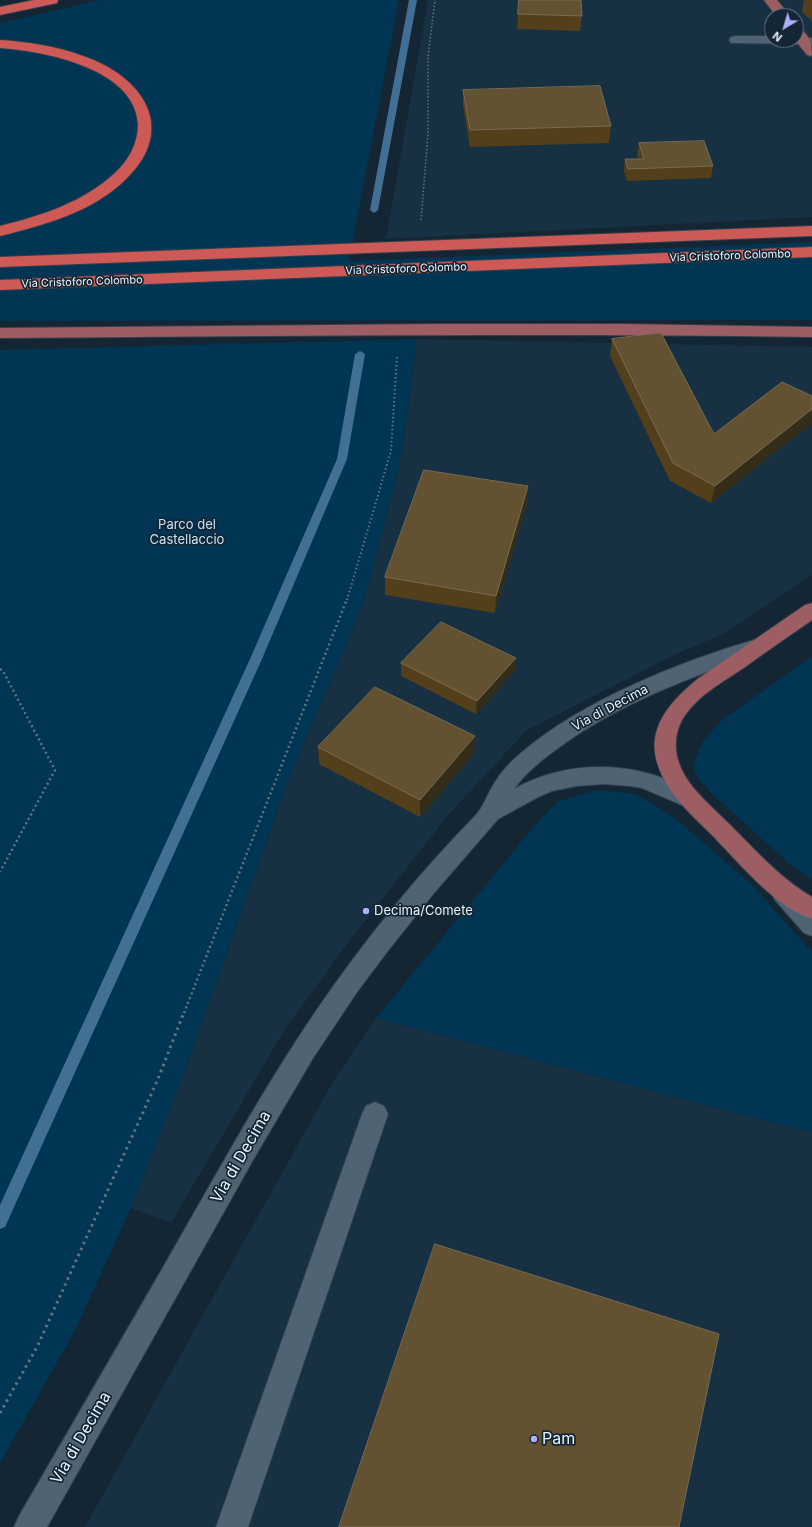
<!DOCTYPE html>
<html>
<head>
<meta charset="utf-8">
<style>
	body { margin:0 }
	#map { position:relative; width:812px; height:1527px; overflow:hidden; background:#142633; font-family:Inter,sans-serif }
	canvas { display:block }
	.north { position:absolute; left:764px; top:8px; width:40px; height:40px; box-sizing:border-box; background:#142633; border:1px solid #687883; border-radius:50%; rotate:218deg; font-size:11px; font-weight:700; line-height:16px; text-align:center; color:#e6f2fb }
	.north::after { content:''; display:block; margin:auto; width:14px; height:18px; background:#b0aefa; clip-path:polygon(50% 0,100% 100%,50% 72%,0 100%) }
</style>
</head>
<body>
<div id="map">
<canvas width="812" height="1527"></canvas>
<div class="north">N</div>
</div>
<script>
const ctx = document.querySelector('canvas').getContext('2d');
ctx.lineJoin = 'round';
function paint(path, color) { ctx.fillStyle = color; ctx.fill(path, 'evenodd'); }
function trace(path, color, width, dash) { ctx.strokeStyle = color; ctx.lineWidth = width; ctx.lineCap = dash ? 'butt' : 'round'; ctx.setLineDash(dash || []); ctx.stroke(path); }
function label(font, color, halo, rows, align = 'center') {
  ctx.font = font + ' Inter,sans-serif'; ctx.lineWidth = 3.5; ctx.setLineDash([]); ctx.textBaseline = 'middle'; ctx.strokeStyle = halo; ctx.fillStyle = color; for (const [text, x, y, turn = 0] of rows) {
    ctx.save(); ctx.translate(x, y); ctx.rotate((+turn || 0) * Math.PI / 180); ctx.textAlign = isNaN(turn) ? turn : align; if (halo) ctx.strokeText(text, 0, 0); ctx.fillText(text, 0, 0); ctx.restore();
  }
}
paint(new Path2D(`
	M 428,0 L 812,0 L 812,217 L 386,239 ZM 772,16 L 796,16 L 796,40 L 772,40 Z
	M 417,339 L 812,347 L 812,575 L 725,633 L 674,655 L 527,730 L 449,814 L 344,948 L 284,1031 L 171,1223 L 131,1208 L 182,1079 L 289,779 L 363,605 L 396,479 L 403,445 Z
	M 376,1018 L 812,1133 L 812,1527 L 85,1527 L 331,1085 Z`), '#173042');
paint(new Path2D(`
	M 100,0 L 399,0 L 349,261 L 812,242 L 812,320 L 0,321 L 0,23 Z
	M 417,339 L 403,445 L 396,479 L 363,605 L 289,779 L 182,1079 L 131,1208 L 76,1329 L 0,1463 L 0,350 Z
	M 812,656 L 812,880 L 792,866 L 712,794 L 698,778 L 694,769 L 694,763 L 703,741 L 722,720 Z
	M 598,790 L 636,794 L 674,817 L 751,884 L 812,952 L 812,1133 L 376,1018 L 540,819 L 558,801 Z`), '#003553');
paint(new Path2D(`
	M 409,0 L 417,0 L 378,210 L 374,213 L 370,210 Z
	M 360,351 L 365,354 L 347,459 L 262,659 L 5,1227 L 0,1229 L 0,1205 L 250,659 L 337,459 L 355,354 Z`), '#426f94');
const minor = new Path2D(`
	M 736,36 L 772,36 L 772,40 L 796,40 L 796,36 L 812,38 L 812,46 L 802,44 L 731,43 L 729,40 L 731,37 Z
	M 761,638 L 768,640 L 771,645 L 768,650 C 697,675 623,701 561,746 C 543,759 527,771 514,789 C 562,762 622,760 673,782 C 683,786 695,789 700,799 L 697,805 L 689,808 L 642,788 L 631,786 L 604,784 L 576,786 L 552,791 L 538,797 L 498,819 L 485,834 L 434,893 L 387,952 L 357,992 L 313,1058 L 253,1160 L 47,1527 L 14,1527 L 19,1516 C 72,1425 125,1334 177,1243 C 222,1164 266,1084 318,1008 C 365,940 418,874 476,815 C 484,806 487,795 494,784 C 501,772 510,762 521,753 C 583,700 683,660 761,638 Z
	M 783,884 L 791,886 L 812,910 L 812,936 L 804,933 L 775,900 L 771,893 L 775,886 Z
	M 375,1102 L 384,1106 L 388,1114 L 248,1527 L 216,1527 L 362,1114 L 366,1106 Z`);
const major = new Path2D(`
	M 764,0 L 777,0 L 790,16 L 776,16 Z
	M 796,28 C 809,31 812,45 812,56 L 807,55 L 795,40 Z
	M 435,324 L 625,324 L 812,327 L 812,337 C 541,333 271,336 0,338 L 0,328 Z
	M 812,603 L 812,620 C 790,635 767,651 745,667 C 723,682 694,697 681,722 C 675,734 674,750 679,763 C 687,786 707,802 724,819 C 752,846 778,877 812,897 L 812,919 C 774,906 741,865 714,837 C 704,827 693,817 684,807 C 639,755 647,719 699,678 L 805,605 Z`);
const highway = new Path2D(`
	M 34,0 L 58,0 L 57,3 L 0,15 L 0,7 Z
	M 0,40 C 28,42 56,46 83,56 C 142,76 179,128 126,179 C 93,212 44,225 0,236 L 0,226 C 41,216 84,202 115,173 C 128,161 138,144 138,125 C 136,68 43,51 0,48 Z
	M 812,226 L 812,236 L 0,267 L 0,257 Z
	M 812,247 L 812,257 L 0,290 L 0,280 Z`);
trace(minor, '#33404c', 2);
trace(major, '#33404c', 2);
trace(highway, '#33404c', 2);
trace(new Path2D(`
	M 421,220 L 428,134 L 428,56 L 435,0`), '#62727e', 1.5, [1.5, 2]);
trace(new Path2D(`
	M 347,600 L 391,451 L 397,356`), '#62727e', 2, [1.5, 2.5]);
trace(new Path2D(`
	M 0,669 L 3,671 L 55,770 L 0,872
	M 184,1013 L 347,599`), '#62727e', 2.5, [2, 3]);
trace(new Path2D(`
	M 0,1413 L 37,1347 L 158,1079 L 184,1012`), '#62727e', 3, [2.5, 4]);
paint(minor, '#506373');
paint(major, '#9c5e62');
paint(highway, '#ce5a57');
paint(new Path2D(`
	M 519,0 L 582,16 L 580,31 L 517,29 Z
	M 804,0 L 812,0 L 812,21 L 802,12 Z
	M 463,90 L 611,126 L 609,143 L 470,147 L 463,106 Z
	M 639,143 L 713,166 L 711,178 L 627,181 L 624,171 L 625,159 L 639,159 L 637,155 Z
	M 612,339 L 714,434 L 812,396 L 812,423 L 711,503 L 670,481 L 610,356 Z
	M 528,486 L 527,503 L 495,613 L 385,595 L 385,577 Z
	M 401,663 L 515,670 L 476,714 L 401,676 Z
	M 318,747 L 474,753 L 420,817 L 319,764 Z`), '#533f1a');
paint(new Path2D(`
	M 812,409 L 812,423 L 711,503 L 715,486 Z
	M 528,486 L 527,503 L 495,613 L 496,596 Z
	M 516,658 L 515,670 L 476,714 L 477,701 Z
	M 475,736 L 474,753 L 420,817 L 420,800 Z`), '#332d1a');
const building = new Path2D(`
	M 519,0 L 581,0 L 582,16 L 518,14 Z
	M 600,86 L 611,126 L 470,130 L 463,90 Z
	M 704,141 L 713,166 L 628,169 L 625,159 L 644,159 L 639,143 Z
	M 661,333 L 714,434 L 782,382 L 812,396 L 812,409 L 715,486 L 673,463 L 612,339 Z
	M 424,470 L 528,486 L 496,596 L 385,577 Z
	M 441,622 L 516,658 L 477,701 L 401,663 Z
	M 375,687 L 475,736 L 420,800 L 318,747 Z
	M 435,1244 L 719,1334 L 679,1527 L 339,1527 Z`);
paint(building, '#635232');
trace(building, '#776b52', 1);
for (const [x, y, r, color] of [
	[366,911,4,"#b0aefa"],
	[534,1439,4,"#b0aefa"]
]) { const dot = new Path2D(); dot.arc(x, y, r, 0, 2 * Math.PI); ctx.fillStyle = color; ctx.fill(dot); trace(dot, '#142633', 1.5); }
label('11px', '#e6f2fb', '#142633', [
	["Via Cristoforo Colombo",730,256,-2],
	["Via Cristoforo Colombo",406,269,-2],
	["Via Cristoforo Colombo",82,282,-2]
]);
label('13px', '#c4e0f7', '#142633', [
	["Parco del",187,525],
	["Castellaccio",187,540]
]);
label('13px', '#e6f2fb', '#142633', [
	["Via di Decima",610,708,-28]
]);
label('13px', '#e6f2fb', '#142633', [
	["Decima/Comete",374,911]
], 'left');
label('16px', '#e6f2fb', '#142633', [
	["Via di Decima",241,1157,-60],
	["Via di Decima",81,1438,-60]
]);
label('16px', '#e6f2fb', '#142633', [
	["Pam",542,1439]
], 'left');
</script>
</body>
</html>
